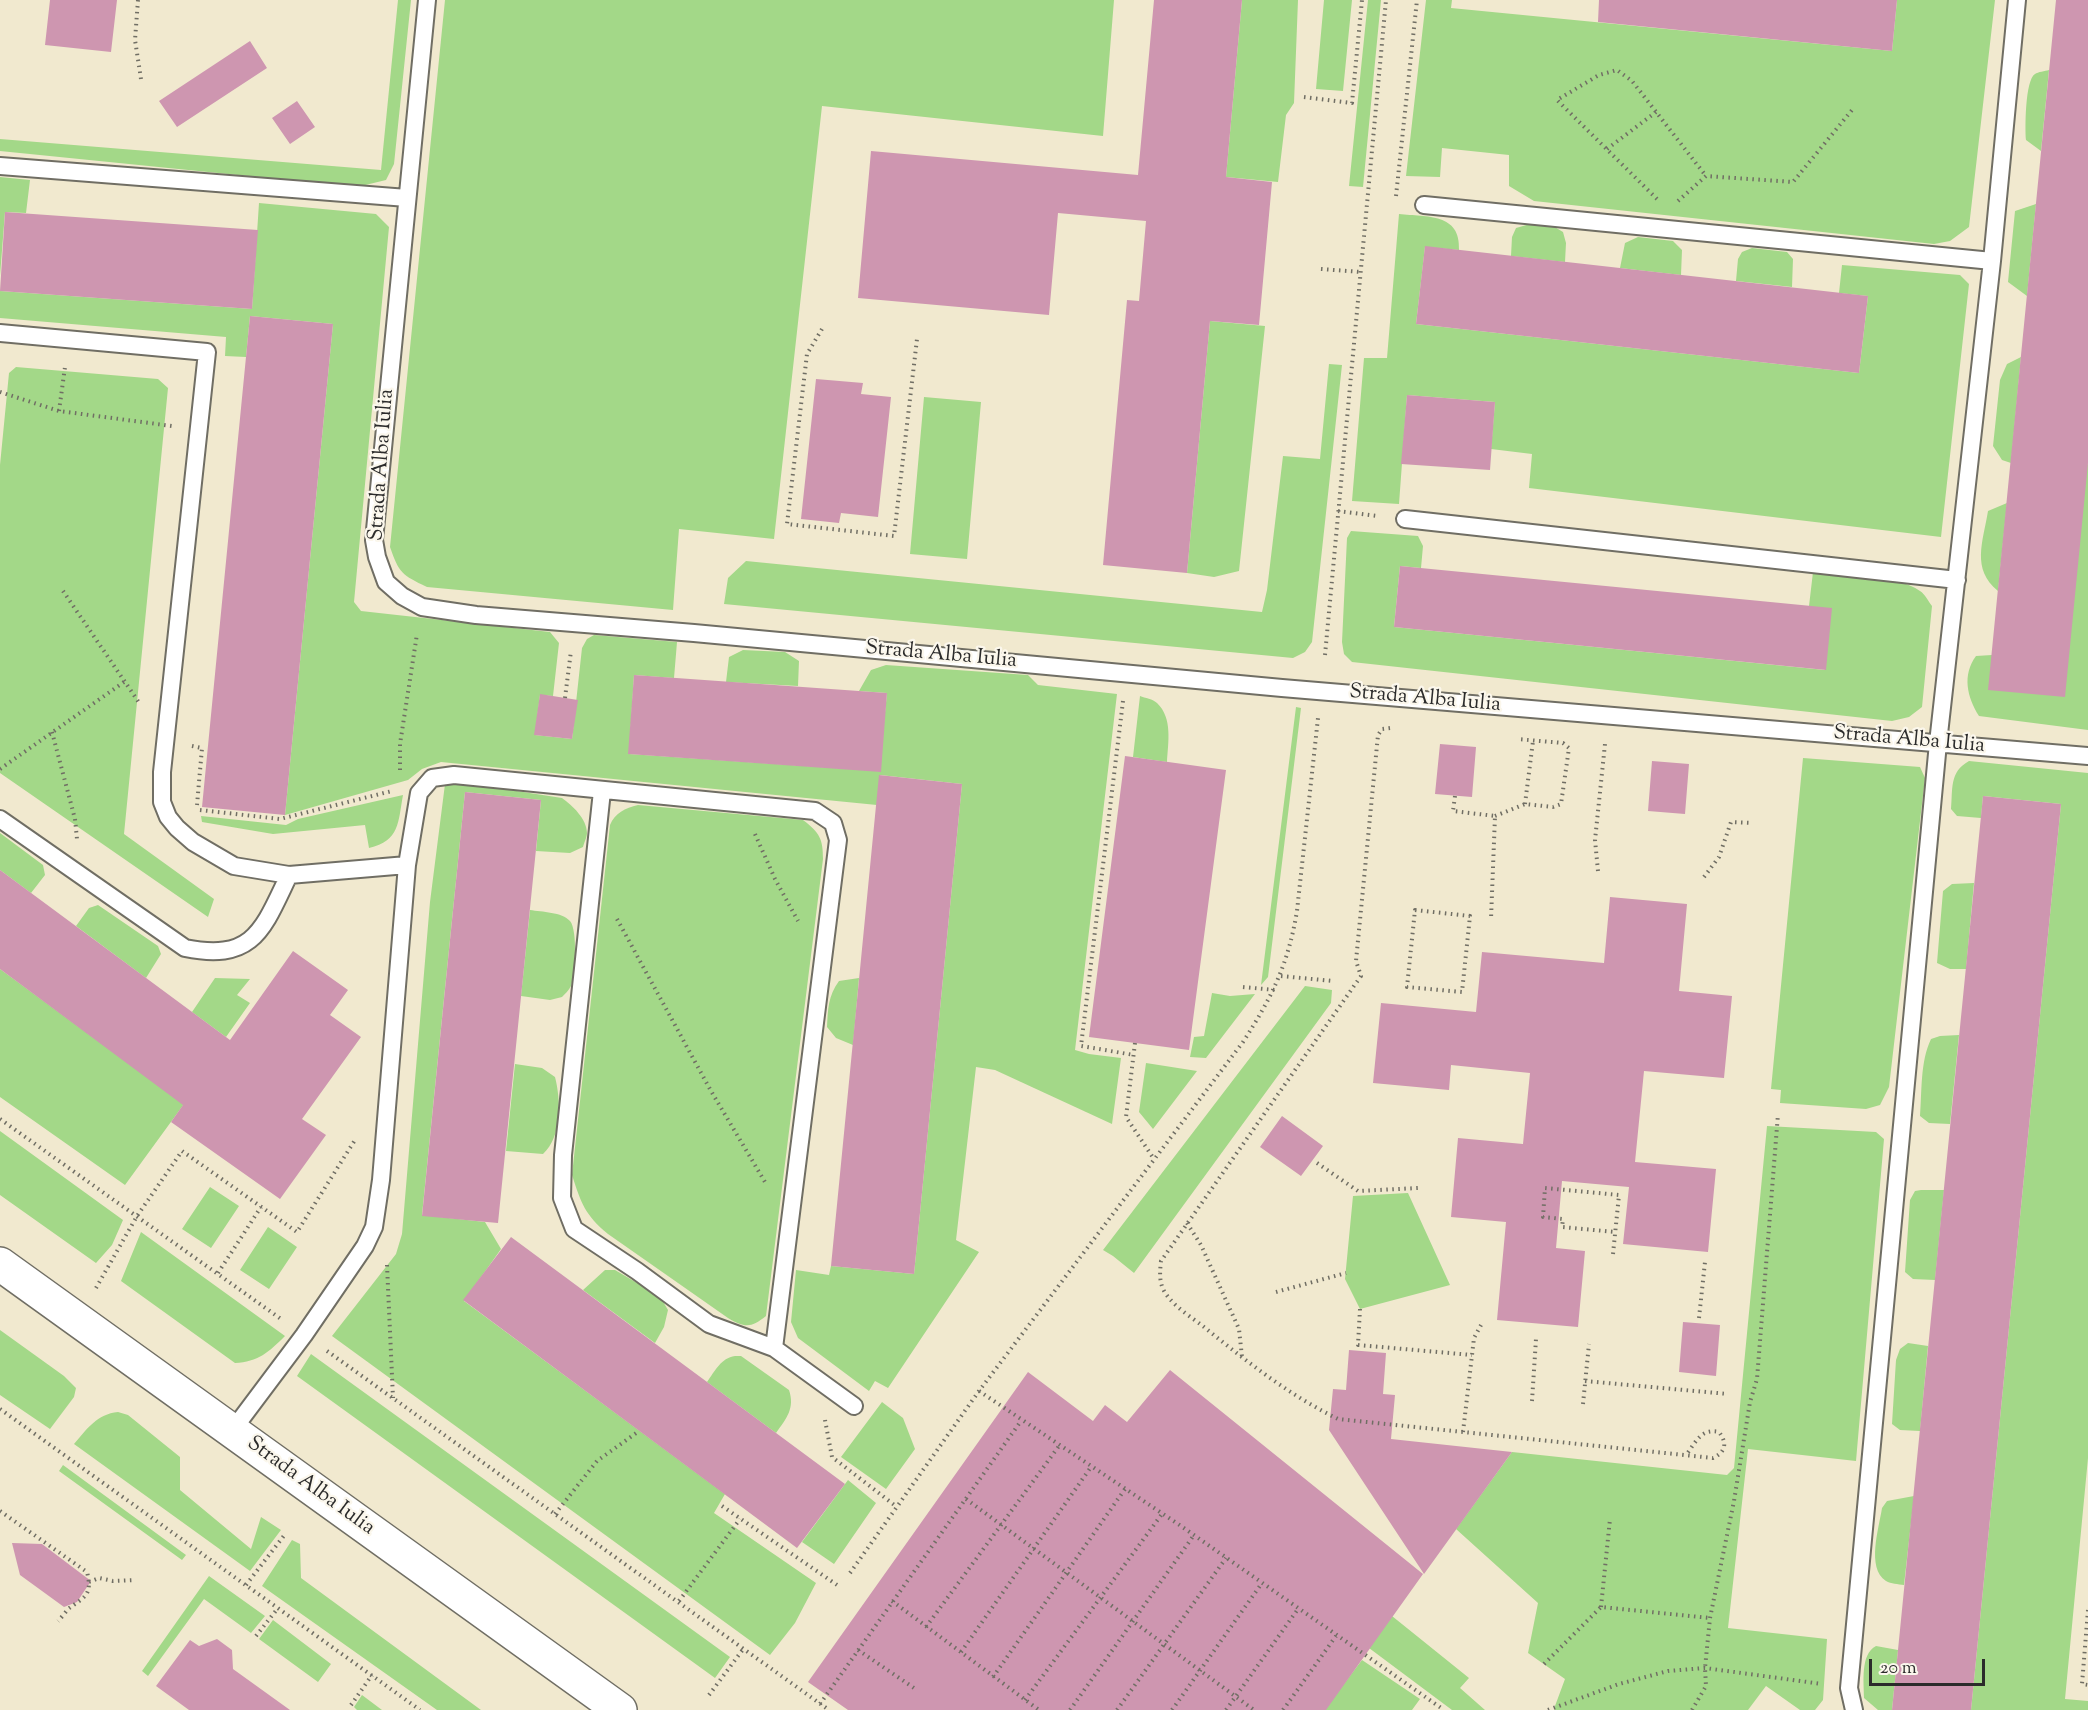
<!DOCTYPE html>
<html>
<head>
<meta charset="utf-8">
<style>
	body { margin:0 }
	#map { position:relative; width:2088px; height:1710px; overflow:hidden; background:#f1e9cf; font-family:"Sorts Mill Goudy",serif }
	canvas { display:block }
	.scale { position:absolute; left:1869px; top:1659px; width:116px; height:27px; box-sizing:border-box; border:3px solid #2b2b2b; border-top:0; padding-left:8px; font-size:18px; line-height:21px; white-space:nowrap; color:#2b2b2b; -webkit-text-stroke:4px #fbf7ec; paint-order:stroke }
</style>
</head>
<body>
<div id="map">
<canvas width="2088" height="1710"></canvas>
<div class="scale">20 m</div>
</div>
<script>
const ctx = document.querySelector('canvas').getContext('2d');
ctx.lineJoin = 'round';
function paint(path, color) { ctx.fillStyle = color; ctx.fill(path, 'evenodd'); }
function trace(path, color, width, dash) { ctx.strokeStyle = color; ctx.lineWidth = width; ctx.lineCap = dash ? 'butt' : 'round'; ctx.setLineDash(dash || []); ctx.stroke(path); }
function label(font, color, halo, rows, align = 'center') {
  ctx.font = font + ' "Sorts Mill Goudy",serif'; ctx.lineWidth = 4.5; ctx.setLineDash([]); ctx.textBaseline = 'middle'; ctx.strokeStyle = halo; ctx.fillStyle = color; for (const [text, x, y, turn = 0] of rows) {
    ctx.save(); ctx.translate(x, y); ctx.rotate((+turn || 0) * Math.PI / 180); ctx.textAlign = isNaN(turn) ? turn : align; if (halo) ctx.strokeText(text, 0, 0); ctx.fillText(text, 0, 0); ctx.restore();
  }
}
paint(new Path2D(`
	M 398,0 L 411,0 L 394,164 L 386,180 L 357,187 L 0,151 L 0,139 L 381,170 Z
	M 445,0 L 1114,0 L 1103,136 L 822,106 L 774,539 L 679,529 L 673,610 L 427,587 C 402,575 399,573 390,547 Z
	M 1242,0 L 1298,0 L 1294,103 L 1286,115 L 1278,182 L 1226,177 Z
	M 1324,0 L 1352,0 L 1343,91 L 1316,89 Z
	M 1368,0 L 1381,0 L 1363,187 L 1349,186 Z
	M 1426,0 L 1452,0 L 1451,8 L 1892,51 L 1897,0 L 1995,0 L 1969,227 L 1950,241 L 1934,244 L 1534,201 L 1509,186 L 1509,155 L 1442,148 L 1440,177 L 1406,176 Z
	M 2049,70 L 2041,151 L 2026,140 C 2025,129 2025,80 2035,74 C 2038,72 2045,71 2049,70 Z
	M 0,177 L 30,180 L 26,213 L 5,212 L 0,276 Z
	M 259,203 L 376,214 L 389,227 L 354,602 L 361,611 L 550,632 L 559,643 L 553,696 L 540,695 L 535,735 L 572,739 L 582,648 L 587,639 L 594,635 L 677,642 L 674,678 L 634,675 L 629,754 L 879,771 L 887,693 L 859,691 L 871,670 L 886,665 L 1028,675 L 1038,685 L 1117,694 L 1075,1050 L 1089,1054 L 1121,1058 L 1112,1124 L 995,1070 L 976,1067 L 956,1240 L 979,1252 L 888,1388 L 875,1381 L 869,1391 L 798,1338 L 791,1322 L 796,1270 L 829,1275 L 831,1266 L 914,1274 L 962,784 L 880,775 L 877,805 L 441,762 L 422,769 L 408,780 L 285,815 L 333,324 L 250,316 L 246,357 L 225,356 L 226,337 L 0,318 L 0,291 L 252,309 Z
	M 2036,204 L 2027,296 L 2008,282 L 2015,211 Z
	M 1399,214 C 1427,217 1461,213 1459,250 L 1425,247 L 1416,324 L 1859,373 L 1868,296 L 1839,293 L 1842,265 L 1960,275 L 1969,284 L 1941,537 L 1529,488 L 1532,454 L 1491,449 L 1495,402 L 1407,395 L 1399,504 L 1352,501 L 1364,358 L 1387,358 Z
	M 1530,224 L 1553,226 L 1563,232 L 1566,243 L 1565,262 L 1511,256 L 1512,237 L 1516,228 Z
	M 1638,237 L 1673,241 L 1682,250 L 1681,275 L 1620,268 L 1625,243 Z
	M 1752,248 L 1787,252 L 1793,259 L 1792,287 L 1736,281 L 1738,259 L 1742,252 Z
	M 1210,321 L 1265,326 L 1239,571 L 1214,577 L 1187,573 Z
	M 2021,357 L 2011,463 L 2002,460 L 1993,446 L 2000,380 L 2007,364 Z
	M 1329,364 L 1342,365 L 1312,642 L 1305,652 L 1293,658 L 724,604 L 728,578 L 746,561 L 1262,612 L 1267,590 L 1283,456 L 1320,459 Z
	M 16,367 L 158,379 L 168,388 L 124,834 L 214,899 L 208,917 L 0,773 L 0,465 L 9,373 Z
	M 924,397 L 981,402 L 967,559 L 910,554 Z
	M 2088,463 L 2088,730 L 1979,716 C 1967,697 1962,675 1976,656 L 1992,655 Z
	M 2007,503 L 1998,591 C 1971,569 1983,542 1988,511 Z
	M 1351,531 L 1418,536 L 1423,546 L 1421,568 L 1400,566 L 1394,627 L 1825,670 L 1809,606 L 1813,572 C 1842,575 1897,574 1920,591 C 1925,594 1928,601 1932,606 L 1922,707 L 1909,717 L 1892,721 L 1352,662 L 1344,654 L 1342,642 L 1347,538 Z
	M 743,650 L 785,652 L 799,661 L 798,686 L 726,682 L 729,657 Z
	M 1140,696 C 1145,698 1153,699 1157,703 C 1173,718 1168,743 1167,762 L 1133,757 Z
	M 1296,707 L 1301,708 L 1268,977 L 1261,985 Z
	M 1803,758 L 1920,767 L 1925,778 L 1889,1087 L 1880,1105 L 1866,1109 L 1780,1103 L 1781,1090 L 1771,1089 Z
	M 1969,761 L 2088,773 L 2088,1458 L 2065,1699 L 2088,1701 L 2088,1710 L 1971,1710 L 2061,804 L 1983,796 L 1981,818 L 1957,816 L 1951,809 C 1953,789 1949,772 1969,761 Z
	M 445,784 L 484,786 L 562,798 C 572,805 587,819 587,833 C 587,837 584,843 583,847 L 570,853 L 536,851 L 541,800 L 465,792 L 422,1215 L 485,1222 L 501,1249 L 464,1301 L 725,1494 L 714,1513 L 816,1583 L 795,1623 L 770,1655 L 332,1336 L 396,1254 L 402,1234 L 430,902 Z
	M 403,795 C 398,822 400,841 369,848 L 365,825 L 273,834 L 202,822 L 201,816 L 286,825 L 298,819 Z
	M 638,805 L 803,820 C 820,833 823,839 823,859 L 766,1316 C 751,1328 745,1328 728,1318 L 608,1234 C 585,1215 581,1203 572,1175 L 610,825 C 615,813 625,808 638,805 Z
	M 0,833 L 43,865 L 45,875 L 31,893 L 0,870 Z
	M 1974,883 L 1966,969 L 1950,969 L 1937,963 L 1943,891 L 1952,884 Z
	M 98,905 L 158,946 L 161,954 L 146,978 L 76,926 L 89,908 Z
	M 530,910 C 542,912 562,912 570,921 C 578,930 575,975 571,986 C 569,990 565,994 562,997 L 550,1000 L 521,996 Z
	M 0,969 L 184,1104 L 125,1185 L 0,1097 Z
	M 215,978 L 250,979 L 237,995 L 250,1003 L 226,1037 L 192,1012 Z
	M 859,978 L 853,1045 L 836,1038 L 827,1027 C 828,1009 828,996 839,981 Z
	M 1305,986 L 1332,990 L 1331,1003 L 1134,1273 L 1113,1256 L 1103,1250 Z
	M 1212,993 L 1230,996 L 1255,994 L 1206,1058 L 1190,1057 L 1194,1037 L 1204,1036 Z
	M 1959,1035 L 1950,1124 L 1929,1123 L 1920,1116 C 1922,1092 1920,1062 1931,1039 L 1940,1036 Z
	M 1146,1063 L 1197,1071 L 1153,1129 L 1139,1112 Z
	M 515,1064 L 542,1068 L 555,1077 C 561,1100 562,1137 543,1154 L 506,1151 Z
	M 1767,1126 L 1876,1132 L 1884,1139 L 1856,1461 L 1748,1449 L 1728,1628 L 1827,1639 L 1823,1700 L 1815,1710 L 1800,1710 L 1766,1686 L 1748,1710 L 1555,1710 L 1555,1706 L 1565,1679 L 1528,1653 L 1538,1603 L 1456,1529 L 1512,1452 L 1727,1475 L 1734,1468 Z
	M 0,1131 L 123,1220 L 112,1245 L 96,1263 L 0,1195 Z
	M 210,1187 L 239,1206 L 211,1248 L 182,1229 Z
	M 1921,1190 L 1944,1190 L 1935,1280 L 1913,1279 L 1905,1272 L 1910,1200 L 1915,1191 Z
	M 1408,1193 L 1450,1285 L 1360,1309 L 1345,1279 L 1353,1196 Z
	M 268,1227 L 297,1247 L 269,1289 L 240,1270 Z
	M 141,1232 L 285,1336 C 269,1352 258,1362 235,1363 L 121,1281 Z
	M 605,1270 L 615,1270 L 644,1287 L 662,1300 L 668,1310 L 664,1327 L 655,1343 L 583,1290 Z
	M 0,1330 L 64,1376 L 76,1388 L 74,1397 L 50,1429 L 0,1395 Z
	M 1908,1343 L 1928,1346 L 1920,1431 L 1900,1430 L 1892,1424 L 1896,1360 L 1900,1349 Z
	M 311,1354 L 730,1657 L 715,1678 L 297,1376 Z
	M 735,1356 L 741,1356 L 789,1390 C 795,1408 787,1418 776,1433 L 707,1382 C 715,1371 721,1358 735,1356 Z
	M 882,1402 L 903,1418 L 915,1449 L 886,1489 L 841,1457 Z
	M 118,1412 L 128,1415 L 180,1457 L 180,1490 L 251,1549 L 261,1517 L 281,1530 L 250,1571 L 74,1444 C 87,1429 97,1414 118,1412 Z
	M 63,1465 L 186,1555 L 182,1560 L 59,1471 Z
	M 848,1480 L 876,1503 L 834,1564 L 802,1542 Z
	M 1914,1496 L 1904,1585 C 1898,1584 1891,1584 1886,1581 C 1866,1568 1879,1528 1882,1508 L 1887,1501 Z
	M 292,1540 L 300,1544 L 301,1578 L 481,1710 L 437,1710 L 262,1586 Z
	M 209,1576 L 265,1616 L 251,1633 L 204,1599 L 148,1676 L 142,1671 Z
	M 1392,1616 L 1469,1678 L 1460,1688 L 1485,1710 L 1452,1710 L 1369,1648 Z
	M 273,1620 L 331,1664 L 318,1682 L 259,1639 Z
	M 1876,1646 L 1898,1650 L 1892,1710 L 1878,1710 L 1864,1698 C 1864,1683 1860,1654 1876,1646 Z
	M 1362,1660 L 1420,1699 L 1412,1710 L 1324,1710 Z
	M 362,1695 L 382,1710 L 357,1710 L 354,1707 Z`), '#a3d888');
paint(new Path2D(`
	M 50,0 L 117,0 L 111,52 L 45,45 Z
	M 1154,0 L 1242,0 L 1226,177 L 1272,182 L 1259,325 L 1210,321 L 1187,573 L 1103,565 L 1127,300 L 1139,301 L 1146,221 L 1058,213 L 1049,315 L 858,298 L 871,151 L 1138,175 Z
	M 1599,0 L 1897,0 L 1892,51 L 1598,22 Z
	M 2056,0 L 2088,0 L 2088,463 L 2065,697 L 1988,690 Z
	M 250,41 L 267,68 L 177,127 L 159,101 Z
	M 297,101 L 315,127 L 290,144 L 272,118 Z
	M 5,212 L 258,230 L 252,309 L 0,291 Z
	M 1425,246 L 1868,296 L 1859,373 L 1416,324 Z
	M 250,316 L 333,324 L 285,815 L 202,807 Z
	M 816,379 L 863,383 L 861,394 L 891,397 L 878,517 L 841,513 L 839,523 L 801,519 Z
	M 1407,395 L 1495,402 L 1490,470 L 1401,464 Z
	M 1400,566 L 1832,608 L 1826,670 L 1394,627 Z
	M 634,675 L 887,693 L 881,772 L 628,754 Z
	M 540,694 L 578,700 L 572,739 L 534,735 Z
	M 1440,744 L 1476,747 L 1472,797 L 1435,794 Z
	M 1125,756 L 1226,770 L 1189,1050 L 1089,1037 Z
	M 1652,761 L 1689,764 L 1685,814 L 1648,811 Z
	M 879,775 L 962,784 L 914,1274 L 831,1266 Z
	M 465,792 L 541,800 L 498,1223 L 422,1216 Z
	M 1983,796 L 2061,804 L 1971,1710 L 1892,1710 Z
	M 0,870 L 230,1040 L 293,951 L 348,990 L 330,1015 L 361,1037 L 302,1119 L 326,1135 L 280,1199 L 171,1122 L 183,1105 L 0,969 Z
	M 1610,897 L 1687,904 L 1679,991 L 1732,996 L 1724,1078 L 1644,1071 L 1635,1162 L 1716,1169 L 1708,1252 L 1623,1244 L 1629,1187 L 1562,1181 L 1556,1248 L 1585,1251 L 1578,1327 L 1497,1320 L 1506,1222 L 1451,1217 L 1458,1138 L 1523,1144 L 1530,1073 L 1451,1065 L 1449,1090 L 1373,1083 L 1381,1003 L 1476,1012 L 1482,952 L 1604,963 Z
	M 1282,1116 L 1323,1146 L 1301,1176 L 1260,1147 Z
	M 511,1237 L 845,1484 L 797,1548 L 463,1300 Z
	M 1683,1322 L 1720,1325 L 1716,1376 L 1679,1372 Z
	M 1349,1350 L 1386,1353 L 1383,1394 L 1395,1395 L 1391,1439 L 1512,1452 L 1424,1574 L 1329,1430 L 1333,1389 L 1346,1390 Z
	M 1170,1370 L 1423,1574 L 1326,1710 L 848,1710 L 808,1682 L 1028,1372 L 1093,1421 L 1105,1405 L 1127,1422 Z
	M 12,1543 L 42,1544 L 91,1581 L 77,1602 L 64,1607 L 20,1575 Z
	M 217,1639 L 232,1650 L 233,1669 L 290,1710 L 189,1710 L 156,1686 L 190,1640 L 199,1646 Z`), '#ce96b0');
const lane = new Path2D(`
	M 427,0 L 374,540 L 377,557 L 386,582 L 402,596 L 422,607 L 476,615 L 694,633 L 1282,688 L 2088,756
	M 0,166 L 407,198
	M 1424,205 L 1992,261
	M 0,333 L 207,352 L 162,772 L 162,802 L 168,817 L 177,828 L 193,842 L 234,866 L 289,875
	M 1405,519 L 1957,580
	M 602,791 L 563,1155 L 562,1198 L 574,1229 L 637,1271 L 709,1324 L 774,1348 L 854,1406
	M 0,819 L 185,948 C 254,962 263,929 289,875 L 407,865
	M 232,1431 L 304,1335 L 365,1246 L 374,1227 L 381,1180 L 407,865 L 419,793 L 432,778 L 454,775 L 815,811 L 833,823 L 838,840 L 774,1348
	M 1854,1710 L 1849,1688 L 1938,743 L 1992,261 L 2017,0`);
const primary = new Path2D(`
	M 0,1264 L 620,1710`);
trace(lane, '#706e64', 20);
trace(primary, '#706e64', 36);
trace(new Path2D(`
	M 138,0 L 135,40 L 141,79
	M 1304,97 L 1352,103 L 1362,0
	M 1607,149 L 1656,112
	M 1396,196 L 1417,0
	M 1657,199 L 1557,100 L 1599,75 L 1617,70 L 1632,81 L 1706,176
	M 1678,201 L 1706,176 L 1793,182 L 1852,110
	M 1321,269 L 1361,272
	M 822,329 L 807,354 L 787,524 L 894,536 L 917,339
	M 0,392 L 59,411 L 172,426
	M 59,411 L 65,367
	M 1338,511 L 1377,516
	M 63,591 L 140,704
	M 1325,655 L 1386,0
	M 565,698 L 571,651
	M 1123,701 L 1081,1046 L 1134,1055
	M 1390,728 L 1382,729 L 1378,735 L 1356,961 L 1361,976 L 1161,1261 C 1160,1271 1159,1279 1163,1289 C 1171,1305 1190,1316 1204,1327 C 1246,1361 1289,1395 1338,1419 L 1713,1458 C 1725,1452 1728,1444 1719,1432 C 1701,1428 1696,1442 1686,1455
	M 52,732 L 75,819 L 77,839
	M 192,746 L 202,748 L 197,805
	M 0,769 L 124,682
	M 400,770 L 400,744 L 417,634
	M 1455,796 L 1453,811 L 1495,816 L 1491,919
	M 1525,804 L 1533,741
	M 200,810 L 280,819 L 392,791
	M 1495,816 L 1525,804 L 1553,807 L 1561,804 L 1569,748 L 1563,743 L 1517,739
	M 755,834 L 775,879 L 798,921
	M 1598,871 L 1595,840 L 1605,744
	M 1704,877 L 1719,857 L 1731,822 L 1752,823
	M 1415,910 L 1470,916 L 1462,992 L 1407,987 Z
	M 617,919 L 711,1091 L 765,1182
	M 1281,976 L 1333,981
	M 1243,987 L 1275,990
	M 1135,1043 L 1126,1117 L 1154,1159
	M 0,1119 L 281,1319
	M 1317,1163 L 1358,1191 L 1418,1188
	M 1187,1223 L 1201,1245 L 1239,1329 L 1242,1357
	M 1613,1254 L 1619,1195 L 1545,1188 L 1543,1217 L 1563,1219 L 1562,1227 L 1615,1232
	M 387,1265 L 393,1398
	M 218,1273 L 261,1207
	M 96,1288 L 137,1216 L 182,1151 L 297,1232 L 355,1140
	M 1276,1292 L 1346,1273
	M 1360,1309 L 1358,1345 L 1472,1355
	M 1699,1318 L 1705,1262
	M 327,1351 L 829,1710
	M 1585,1381 L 1728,1394
	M 979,1391 L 1181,1526 L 1444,1710
	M 1532,1401 L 1536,1339
	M 1583,1404 L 1589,1344
	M 0,1409 L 420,1710
	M 825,1420 L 832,1457 L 897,1507
	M 1463,1432 L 1474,1338 L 1481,1325
	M 966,1499 L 1254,1710
	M 722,1506 L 840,1587
	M 0,1511 L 87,1572 C 93,1596 84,1597 68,1609 C 65,1613 61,1618 58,1621
	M 555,1514 L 597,1461 L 639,1431
	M 850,1573 L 979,1391 L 1243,1042 C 1272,997 1288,965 1297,911 L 1318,718
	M 89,1582 L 99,1578 L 113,1581 L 135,1580
	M 246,1585 L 286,1533
	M 679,1601 L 740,1519
	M 892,1601 L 1039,1710
	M 1601,1607 L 1610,1519
	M 2088,1610 L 2082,1684 L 2088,1685
	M 926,1627 L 1059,1446
	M 256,1636 L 278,1608
	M 858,1650 L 917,1690
	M 961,1652 L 1091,1467
	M 1544,1664 L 1601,1607 L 1710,1618
	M 993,1677 L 1125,1489
	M 709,1695 L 744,1648
	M 1025,1700 L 1162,1514
	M 820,1704 L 1021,1421
	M 351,1705 L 372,1675
	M 1070,1710 L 1194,1535
	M 1117,1710 L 1226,1558
	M 1172,1710 L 1262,1583
	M 1226,1710 L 1298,1609
	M 1283,1710 L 1336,1636
	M 1548,1710 L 1619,1684 L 1668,1671 L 1705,1668 L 1822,1684
	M 1692,1710 L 1706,1686 L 1705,1668 L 1710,1618 L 1734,1501 L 1750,1402 L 1757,1379 L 1778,1114`), '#706e64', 4, [1.5, 4.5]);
trace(lane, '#fff', 16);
trace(primary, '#fff', 33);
label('21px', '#2b2b2b', '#fbf7ec', [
	["Strada Alba Iulia",383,465,-86],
	["Strada Alba Iulia",941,656,5],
	["Strada Alba Iulia",1425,700,5],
	["Strada Alba Iulia",1909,741,5],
	["Strada Alba Iulia",310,1487,36]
]);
</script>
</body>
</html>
